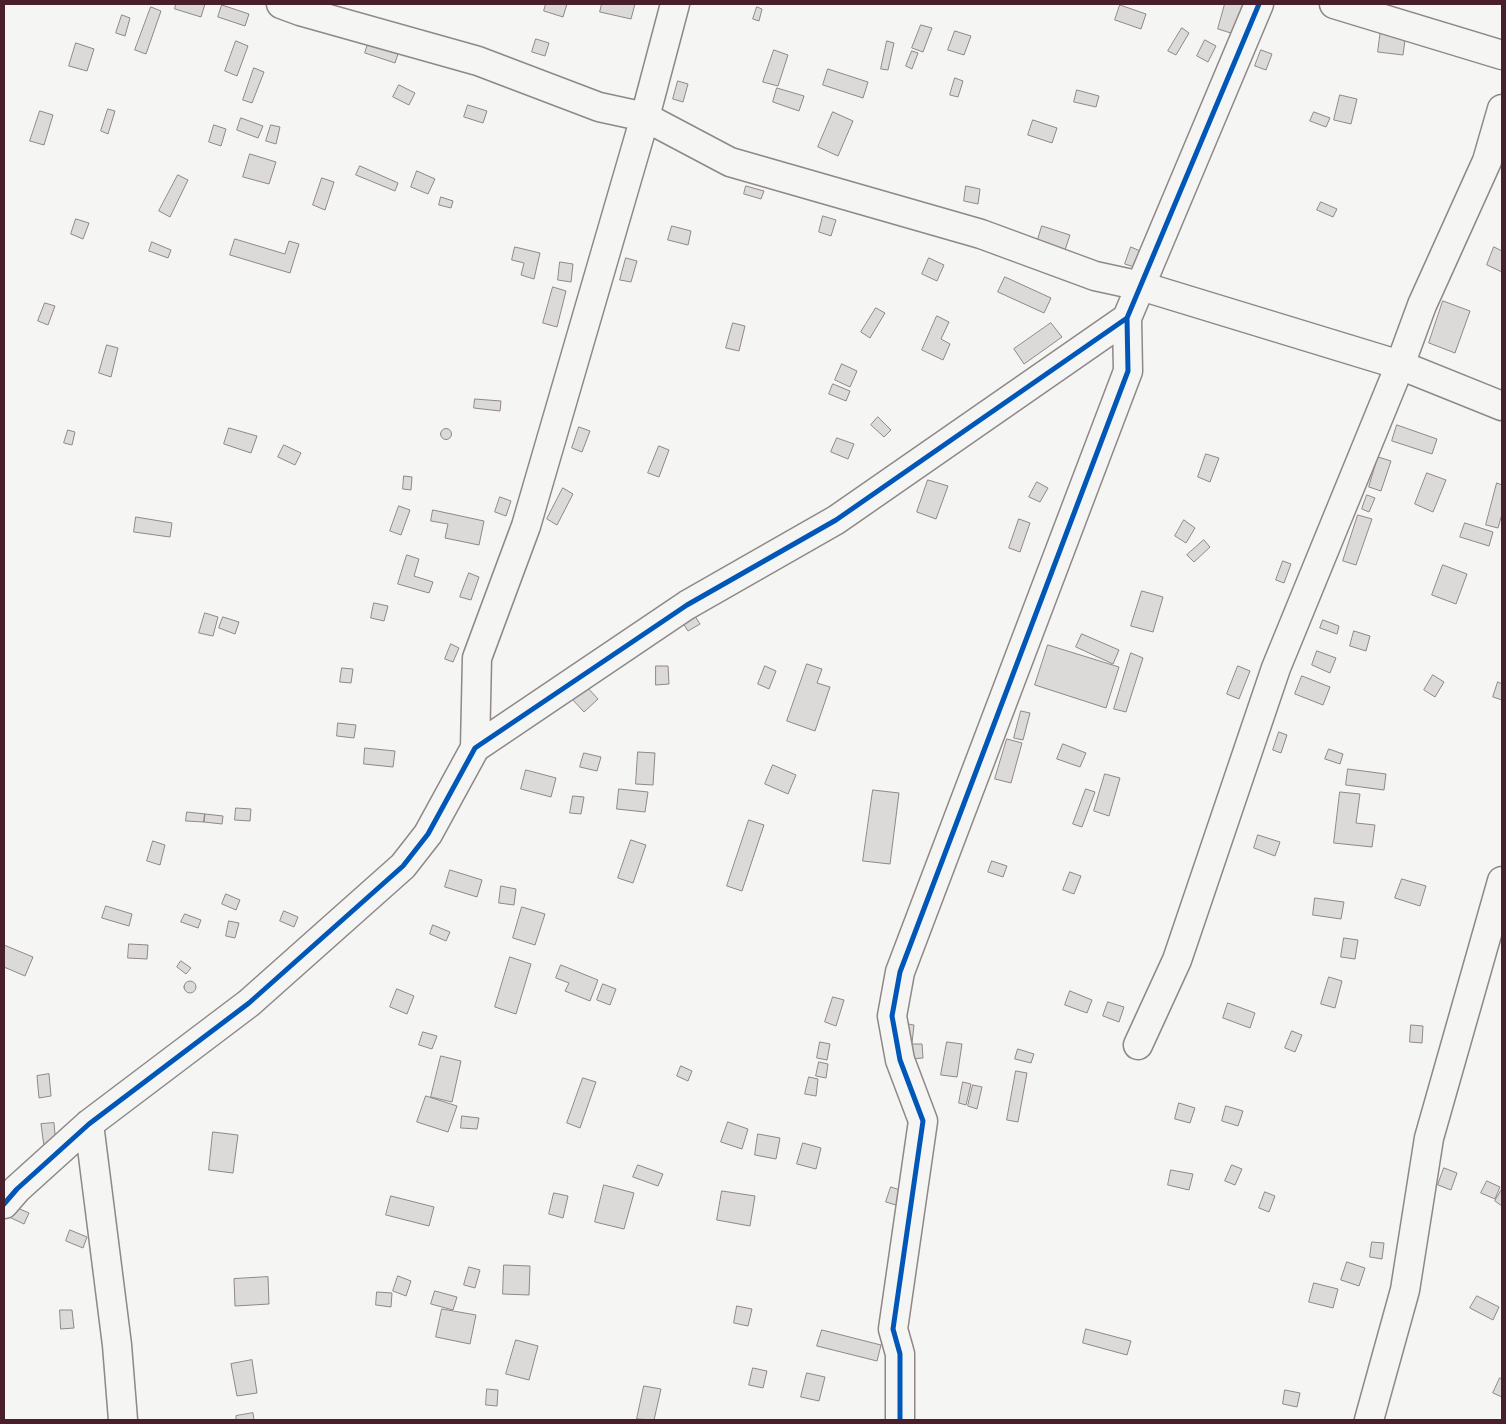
<!DOCTYPE html>
<html>
<head>
<meta charset="utf-8">
<style>
	body { margin:0 }
	#map { position:relative; width:1506px; height:1424px; overflow:hidden; background:#f5f5f3; font-family:"Balsamiq Sans",sans-serif }
	canvas { display:block }
	.frame { position:absolute; inset:0; border:5px solid #4a1f2b; pointer-events:none }
</style>
</head>
<body>
<div id="map">
<canvas width="1506" height="1424"></canvas>
<div class="frame"></div>
</div>
<script>
const ctx = document.querySelector('canvas').getContext('2d');
ctx.lineJoin = 'round';
function paint(path, color) { ctx.fillStyle = color; ctx.fill(path, 'evenodd'); }
function trace(path, color, width, dash) { ctx.strokeStyle = color; ctx.lineWidth = width; ctx.lineCap = dash ? 'butt' : 'round'; ctx.setLineDash(dash || []); ctx.stroke(path); }
const building = new Path2D(`
	M 176,4 L 205,4 L 201,17 L 175,9 Z
	M 546,4 L 567,4 L 563,17 L 544,11 Z
	M 602,4 L 635,4 L 631,19 L 600,12 Z
	M 1225,4 L 1243,4 L 1234,34 L 1218,29 Z
	M 222,5 L 249,14 L 245,26 L 218,17 Z
	M 1120,5 L 1146,14 L 1141,29 L 1115,20 Z
	M 151,7 L 161,11 L 146,54 L 135,50 Z
	M 757,7 L 762,9 L 759,21 L 753,19 Z
	M 122,15 L 130,18 L 125,36 L 116,33 Z
	M 921,25 L 932,28 L 923,52 L 912,48 Z
	M 1182,28 L 1189,33 L 1176,55 L 1168,51 Z
	M 1381,29 L 1406,32 L 1403,55 L 1378,52 Z
	M 955,31 L 971,36 L 964,55 L 948,50 Z
	M 536,39 L 549,43 L 545,56 L 532,52 Z
	M 1205,40 L 1216,46 L 1208,62 L 1197,56 Z
	M 236,41 L 248,46 L 237,76 L 225,71 Z
	M 887,41 L 894,43 L 888,70 L 881,69 Z
	M 76,43 L 94,49 L 87,71 L 69,66 Z
	M 368,44 L 398,54 L 395,63 L 365,53 Z
	M 774,50 L 788,55 L 778,86 L 763,82 Z
	M 1261,50 L 1272,54 L 1266,70 L 1255,66 Z
	M 912,51 L 918,53 L 912,69 L 906,66 Z
	M 254,68 L 264,72 L 252,103 L 243,100 Z
	M 828,69 L 868,82 L 863,98 L 823,85 Z
	M 955,78 L 963,81 L 958,97 L 950,95 Z
	M 678,81 L 688,84 L 683,102 L 673,99 Z
	M 399,85 L 415,93 L 409,105 L 393,97 Z
	M 777,88 L 804,96 L 799,111 L 773,102 Z
	M 1077,90 L 1099,96 L 1096,107 L 1074,102 Z
	M 1340,95 L 1357,99 L 1351,124 L 1334,120 Z
	M 468,105 L 487,111 L 483,123 L 464,117 Z
	M 108,109 L 115,111 L 108,134 L 101,131 Z
	M 40,111 L 53,115 L 44,145 L 30,141 Z
	M 833,112 L 853,121 L 838,156 L 818,147 Z
	M 1314,112 L 1330,118 L 1326,127 L 1310,121 Z
	M 241,118 L 263,126 L 258,138 L 237,130 Z
	M 1033,120 L 1057,128 L 1052,143 L 1028,135 Z
	M 214,125 L 226,129 L 221,146 L 209,142 Z
	M 271,125 L 280,127 L 276,144 L 266,141 Z
	M 250,154 L 276,162 L 269,184 L 243,177 Z
	M 360,166 L 398,183 L 395,191 L 356,175 Z
	M 417,171 L 435,179 L 428,194 L 411,187 Z
	M 178,175 L 188,180 L 170,217 L 159,211 Z
	M 322,178 L 334,182 L 325,210 L 313,205 Z
	M 746,186 L 764,191 L 761,199 L 744,194 Z
	M 966,186 L 980,189 L 978,204 L 964,201 Z
	M 441,197 L 453,201 L 451,208 L 439,205 Z
	M 1321,202 L 1337,209 L 1333,217 L 1317,210 Z
	M 823,216 L 836,220 L 831,236 L 819,232 Z
	M 76,219 L 89,223 L 83,239 L 71,234 Z
	M 672,226 L 691,231 L 688,245 L 668,240 Z
	M 1042,226 L 1070,235 L 1064,253 L 1037,243 Z
	M 235,239 L 285,254 L 289,241 L 299,244 L 290,273 L 230,255 Z
	M 152,242 L 171,250 L 168,258 L 149,251 Z
	M 515,247 L 540,253 L 534,279 L 521,275 L 524,263 L 512,260 Z
	M 1131,247 L 1140,251 L 1134,267 L 1125,264 Z
	M 1494,247 L 1502,251 L 1502,272 L 1487,265 Z
	M 626,258 L 637,261 L 631,282 L 620,280 Z
	M 929,258 L 944,265 L 937,281 L 922,274 Z
	M 560,262 L 573,264 L 571,282 L 558,280 Z
	M 1005,277 L 1051,298 L 1044,313 L 998,292 Z
	M 553,287 L 566,291 L 557,327 L 543,323 Z
	M 1443,301 L 1470,311 L 1455,353 L 1429,343 Z
	M 45,303 L 55,306 L 48,325 L 38,321 Z
	M 876,308 L 885,313 L 870,338 L 861,332 Z
	M 937,316 L 949,322 L 941,339 L 950,344 L 943,360 L 922,350 Z
	M 733,323 L 745,326 L 739,351 L 726,348 Z
	M 1051,323 L 1062,337 L 1024,364 L 1014,349 Z
	M 107,345 L 118,348 L 111,377 L 99,373 Z
	M 842,364 L 857,371 L 850,387 L 835,380 Z
	M 833,384 L 850,391 L 846,401 L 829,394 Z
	M 475,399 L 501,401 L 500,411 L 474,408 Z
	M 878,417 L 891,430 L 884,437 L 871,425 Z
	M 1397,425 L 1437,439 L 1432,454 L 1392,441 Z
	M 579,427 L 590,431 L 582,452 L 572,448 Z
	M 229,428 L 257,436 L 251,453 L 224,444 Z
	M440.5 434a5.5 5.5 0 1 1 11 0a5.5 5.5 0 1 1-11 0Z
	M 68,430 L 75,432 L 72,445 L 64,443 Z
	M 837,438 L 854,444 L 848,459 L 831,452 Z
	M 284,445 L 301,453 L 295,465 L 278,457 Z
	M 659,446 L 669,450 L 659,477 L 648,473 Z
	M 1206,454 L 1219,458 L 1210,482 L 1198,477 Z
	M 1378,457 L 1391,461 L 1381,491 L 1369,487 Z
	M 1427,473 L 1446,480 L 1433,512 L 1415,504 Z
	M 404,476 L 412,477 L 411,490 L 403,489 Z
	M 928,480 L 948,486 L 936,519 L 917,512 Z
	M 1037,482 L 1048,488 L 1040,502 L 1029,497 Z
	M 1497,483 L 1502,485 L 1502,514 L 1498,528 L 1486,525 Z
	M 563,488 L 573,494 L 557,525 L 547,519 Z
	M 1367,495 L 1375,498 L 1369,512 L 1362,509 Z
	M 500,497 L 511,501 L 506,516 L 495,512 Z
	M 399,506 L 410,510 L 401,535 L 390,531 Z
	M 433,510 L 484,521 L 479,545 L 445,538 L 448,524 L 431,521 Z
	M 1358,515 L 1372,519 L 1356,565 L 1343,561 Z
	M 136,517 L 172,523 L 170,537 L 134,532 Z
	M 1019,519 L 1030,523 L 1020,552 L 1009,548 Z
	M 1184,520 L 1195,528 L 1186,543 L 1175,536 Z
	M 1465,523 L 1493,532 L 1489,546 L 1460,537 Z
	M 1204,540 L 1210,547 L 1194,562 L 1187,555 Z
	M 407,555 L 419,559 L 414,576 L 433,582 L 429,593 L 398,584 Z
	M 1283,561 L 1291,564 L 1284,583 L 1276,580 Z
	M 1443,565 L 1467,574 L 1456,604 L 1432,595 Z
	M 469,573 L 479,577 L 471,600 L 460,597 Z
	M 1142,591 L 1163,597 L 1153,632 L 1131,626 Z
	M 374,603 L 388,606 L 384,621 L 371,618 Z
	M 205,613 L 218,617 L 213,636 L 199,633 Z
	M 693,613 L 700,624 L 688,631 L 681,620 Z
	M 223,617 L 239,622 L 235,634 L 219,628 Z
	M 1323,620 L 1339,626 L 1337,634 L 1320,628 Z
	M 1354,631 L 1370,636 L 1366,651 L 1350,646 Z
	M 1082,634 L 1119,650 L 1113,664 L 1076,647 Z
	M 451,644 L 459,648 L 453,662 L 445,659 Z
	M 1048,645 L 1119,667 L 1106,708 L 1035,685 Z
	M 1317,651 L 1336,658 L 1330,673 L 1312,665 Z
	M 1131,653 L 1143,658 L 1126,712 L 1114,709 Z
	M 807,664 L 822,669 L 817,683 L 830,687 L 815,731 L 787,721 Z
	M 656,666 L 668,666 L 669,684 L 656,685 Z
	M 765,666 L 776,671 L 769,689 L 758,684 Z
	M 1238,666 L 1250,671 L 1239,699 L 1227,694 Z
	M 342,668 L 353,669 L 351,683 L 340,682 Z
	M 1433,675 L 1444,682 L 1435,697 L 1424,690 Z
	M 1302,676 L 1330,687 L 1323,705 L 1295,694 Z
	M 1498,682 L 1502,684 L 1502,700 L 1493,697 Z
	M 586,686 L 598,699 L 584,712 L 572,699 Z
	M 1021,711 L 1030,713 L 1023,740 L 1014,738 Z
	M 338,723 L 356,725 L 354,738 L 337,736 Z
	M 1279,732 L 1287,735 L 1281,753 L 1273,750 Z
	M 1007,739 L 1022,743 L 1011,783 L 995,779 Z
	M 1063,744 L 1086,753 L 1080,767 L 1057,759 Z
	M 365,748 L 395,751 L 393,767 L 364,764 Z
	M 1329,749 L 1343,754 L 1340,764 L 1325,759 Z
	M 638,752 L 655,753 L 653,785 L 636,784 Z
	M 584,753 L 601,757 L 597,771 L 580,767 Z
	M 773,765 L 796,775 L 788,794 L 765,784 Z
	M 1348,769 L 1386,774 L 1384,790 L 1346,785 Z
	M 526,770 L 556,778 L 551,797 L 521,789 Z
	M 1105,774 L 1120,778 L 1109,816 L 1094,811 Z
	M 619,789 L 648,792 L 645,812 L 617,809 Z
	M 1086,789 L 1095,792 L 1082,827 L 1073,824 Z
	M 873,790 L 899,793 L 890,864 L 863,861 Z
	M 1340,792 L 1360,794 L 1356,823 L 1375,825 L 1372,847 L 1334,843 Z
	M 573,796 L 584,797 L 581,814 L 570,813 Z
	M 236,808 L 251,809 L 250,821 L 235,820 Z
	M 187,812 L 205,814 L 204,822 L 186,821 Z
	M 205,814 L 223,816 L 222,824 L 204,822 Z
	M 749,820 L 764,825 L 742,891 L 727,886 Z
	M 1258,835 L 1280,842 L 1275,856 L 1254,848 Z
	M 631,840 L 646,845 L 633,883 L 618,878 Z
	M 153,841 L 165,845 L 160,865 L 147,861 Z
	M 992,861 L 1007,866 L 1003,877 L 988,872 Z
	M 450,870 L 482,880 L 477,897 L 445,887 Z
	M 1070,872 L 1081,876 L 1074,894 L 1063,890 Z
	M 1402,879 L 1426,886 L 1420,906 L 1395,898 Z
	M 501,886 L 516,889 L 514,905 L 499,903 Z
	M 226,894 L 240,900 L 236,910 L 222,904 Z
	M 1315,898 L 1344,902 L 1341,919 L 1313,915 Z
	M 106,906 L 132,914 L 129,926 L 102,918 Z
	M 522,907 L 545,914 L 535,945 L 513,938 Z
	M 284,911 L 298,917 L 294,927 L 280,921 Z
	M 185,914 L 201,920 L 198,928 L 181,922 Z
	M 229,921 L 239,923 L 235,938 L 226,936 Z
	M 433,925 L 450,932 L 446,941 L 430,934 Z
	M 1344,938 L 1358,940 L 1355,959 L 1341,957 Z
	M 129,944 L 148,945 L 147,959 L 128,958 Z
	M 4,945 L 33,957 L 25,976 L 4,967 Z
	M 510,957 L 531,964 L 516,1014 L 495,1007 Z
	M 181,961 L 191,968 L 186,974 L 177,967 Z
	M 561,965 L 598,980 L 590,1001 L 565,991 L 569,983 L 556,978 Z
	M 1329,977 L 1342,981 L 1335,1008 L 1321,1004 Z
	M184 987a6 6 0 1 1 12 0a6 6 0 1 1-12 0Z
	M 603,984 L 616,989 L 610,1005 L 597,1000 Z
	M 397,989 L 414,996 L 407,1014 L 390,1007 Z
	M 1070,991 L 1092,1000 L 1087,1013 L 1065,1005 Z
	M 833,997 L 844,1000 L 836,1026 L 825,1022 Z
	M 1108,1002 L 1124,1007 L 1119,1022 L 1103,1016 Z
	M 1228,1003 L 1255,1013 L 1250,1028 L 1223,1018 Z
	M 902,1023 L 914,1025 L 912,1043 L 900,1040 Z
	M 1411,1025 L 1423,1026 L 1422,1043 L 1410,1042 Z
	M 1292,1031 L 1302,1035 L 1295,1052 L 1285,1048 Z
	M 423,1032 L 437,1036 L 432,1049 L 419,1045 Z
	M 820,1042 L 830,1044 L 827,1060 L 817,1058 Z
	M 947,1042 L 962,1044 L 957,1077 L 941,1075 Z
	M 910,1044 L 922,1044 L 923,1058 L 910,1059 Z
	M 1018,1049 L 1034,1054 L 1031,1063 L 1015,1059 Z
	M 441,1056 L 461,1061 L 452,1102 L 431,1097 Z
	M 819,1062 L 828,1064 L 826,1078 L 816,1076 Z
	M 681,1066 L 692,1071 L 688,1081 L 677,1076 Z
	M 1016,1071 L 1027,1073 L 1018,1122 L 1007,1120 Z
	M 49,1074 L 51,1096 L 39,1098 L 37,1076 Z
	M 809,1077 L 818,1079 L 816,1096 L 805,1094 Z
	M 583,1078 L 596,1082 L 580,1128 L 567,1123 Z
	M 963,1082 L 971,1084 L 966,1105 L 959,1103 Z
	M 973,1085 L 982,1087 L 977,1109 L 968,1106 Z
	M 426,1096 L 457,1106 L 448,1132 L 417,1122 Z
	M 1179,1103 L 1195,1108 L 1190,1123 L 1175,1119 Z
	M 1226,1106 L 1243,1111 L 1238,1126 L 1222,1121 Z
	M 462,1116 L 479,1118 L 477,1129 L 461,1128 Z
	M 728,1122 L 748,1129 L 742,1149 L 721,1142 Z
	M 54,1123 L 56,1145 L 44,1146 L 41,1124 Z
	M 213,1132 L 238,1135 L 233,1173 L 209,1170 Z
	M 758,1134 L 780,1138 L 776,1159 L 755,1155 Z
	M 803,1143 L 821,1148 L 816,1169 L 797,1164 Z
	M 638,1165 L 663,1174 L 658,1186 L 633,1177 Z
	M 1232,1165 L 1242,1169 L 1235,1185 L 1225,1181 Z
	M 1444,1168 L 1457,1173 L 1451,1190 L 1438,1185 Z
	M 1171,1170 L 1193,1174 L 1189,1190 L 1168,1185 Z
	M 1487,1181 L 1500,1187 L 1495,1199 L 1481,1193 Z
	M 604,1185 L 634,1193 L 624,1229 L 595,1222 Z
	M 891,1187 L 903,1191 L 899,1206 L 886,1202 Z
	M 1502,1189 L 1502,1206 L 1495,1201 Z
	M 722,1191 L 755,1196 L 750,1226 L 717,1220 Z
	M 1265,1192 L 1275,1196 L 1269,1212 L 1259,1208 Z
	M 554,1193 L 568,1196 L 563,1218 L 549,1214 Z
	M 391,1196 L 434,1207 L 429,1226 L 386,1215 Z
	M 13,1206 L 29,1213 L 24,1224 L 7,1216 Z
	M 70,1230 L 87,1237 L 83,1248 L 66,1241 Z
	M 1372,1242 L 1384,1243 L 1382,1259 L 1370,1257 Z
	M 1347,1262 L 1365,1268 L 1359,1286 L 1341,1280 Z
	M 504,1265 L 530,1266 L 529,1295 L 503,1294 Z
	M 469,1267 L 480,1270 L 475,1288 L 464,1285 Z
	M 398,1276 L 411,1281 L 406,1296 L 393,1291 Z
	M 268,1277 L 269,1304 L 235,1306 L 234,1279 Z
	M 1314,1283 L 1338,1289 L 1333,1308 L 1309,1302 Z
	M 435,1291 L 457,1297 L 453,1310 L 431,1304 Z
	M 377,1292 L 392,1293 L 391,1307 L 376,1305 Z
	M 1477,1296 L 1499,1307 L 1493,1320 L 1470,1308 Z
	M 737,1306 L 752,1309 L 748,1326 L 734,1323 Z
	M 442,1309 L 476,1315 L 470,1344 L 436,1337 Z
	M 60,1310 L 72,1310 L 74,1328 L 61,1329 Z
	M 1086,1329 L 1131,1341 L 1127,1355 L 1083,1343 Z
	M 822,1330 L 881,1345 L 877,1361 L 817,1346 Z
	M 516,1340 L 538,1346 L 529,1380 L 506,1374 Z
	M 252,1360 L 257,1393 L 237,1396 L 231,1364 Z
	M 753,1368 L 767,1371 L 763,1388 L 749,1385 Z
	M 807,1373 L 825,1377 L 819,1401 L 801,1397 Z
	M 1500,1378 L 1502,1379 L 1502,1397 L 1493,1393 Z
	M 644,1386 L 661,1389 L 654,1420 L 637,1419 Z
	M 487,1389 L 498,1390 L 497,1406 L 486,1405 Z
	M 1285,1390 L 1300,1393 L 1297,1407 L 1283,1404 Z
	M 253,1413 L 254,1420 L 236,1420 L 236,1416 Z`);
paint(building, '#dcdad9');
trace(building, '#8f8788', 1);
const minor = new Path2D(`
	M 281,4 L 300,11 L 478,61 L 599,107 L 645,117 L 730,162 L 981,234 L 1095,276 L 1141,286 L 1400,365 L 1502,406
	M 1334,4 L 1502,55
	M 475,748 L 477,658 L 526,526 L 645,117 L 675,4
	M 1138,1045 L 1177,960 L 1276,668 L 1400,365 L 1422,305 L 1487,161 L 1502,109
	M 89,1124 L 117,1345 L 123,1420
	M 4,1204 L 17,1189 L 89,1124 L 249,1003 L 403,866 L 428,834 L 475,748 L 687,605 L 836,520 L 1127,318
	M 900,1420 L 900,1354 L 893,1329 L 923,1121 L 900,1060 L 892,1016 L 900,972 L 1128,371 L 1127,318 L 1259,4
	M 1369,1420 L 1405,1290 L 1429,1138 L 1502,881`);
trace(minor, '#8f8788', 31);
trace(minor, '#f5f5f3', 28);
trace(new Path2D(`
	M 4,1204 L 17,1189 L 89,1124 L 249,1003 L 403,866 L 428,834 L 475,748 L 687,605 L 836,520 L 1127,318
	M 900,1420 L 900,1354 L 893,1329 L 923,1121 L 900,1060 L 892,1016 L 900,972 L 1128,371 L 1127,318 L 1259,4`), '#0057b8', 5);
</script>
</body>
</html>
